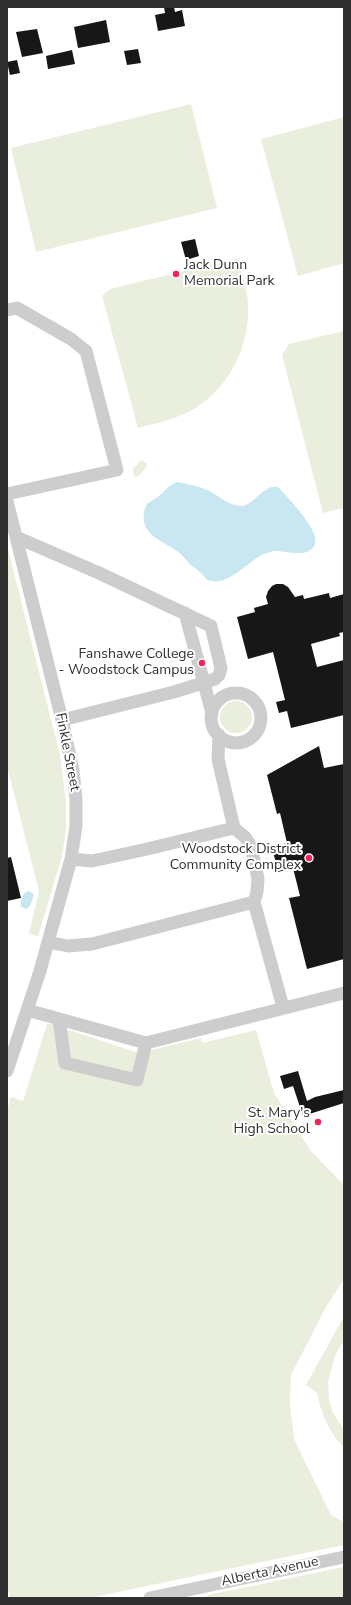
<!DOCTYPE html>
<html>
<head>
<meta charset="utf-8">
<style>
	body { margin:0 }
	#map { position:relative; width:351px; height:1605px; overflow:hidden; background:#fff; font-family:"Nunito Sans",sans-serif }
	canvas { display:block }
	.frame { position:absolute; inset:0; border:8px solid #303030; pointer-events:none }
</style>
</head>
<body>
<div id="map">
<canvas width="351" height="1605"></canvas>
<div class="frame"></div>
</div>
<script>
const ctx = document.querySelector('canvas').getContext('2d');
ctx.lineJoin = 'round';
function paint(path, color) { ctx.fillStyle = color; ctx.fill(path, 'evenodd'); }
function trace(path, color, width, dash) { ctx.strokeStyle = color; ctx.lineWidth = width; ctx.lineCap = dash ? 'butt' : 'round'; ctx.setLineDash(dash || []); ctx.stroke(path); }
function label(font, color, halo, rows, align = 'center') {
  ctx.font = font + ' "Nunito Sans",sans-serif'; ctx.lineWidth = 4; ctx.setLineDash([]); ctx.textBaseline = 'middle'; ctx.strokeStyle = halo; ctx.fillStyle = color; for (const [text, x, y, turn = 0] of rows) {
    ctx.save(); ctx.translate(x, y); ctx.rotate((+turn || 0) * Math.PI / 180); ctx.textAlign = isNaN(turn) ? turn : align; if (halo) ctx.strokeText(text, 0, 0); ctx.fillText(text, 0, 0); ctx.restore();
  }
}
paint(new Path2D(`
	M 191,104 L 217,208 L 36,252 L 11,148 Z
	M 344,117 L 344,263 L 298,276 L 261,139 Z
	M 238,258 C 241,272 247,288 248,303 C 251,350 224,399 179,416 C 166,422 152,424 138,428 L 102,296 L 110,289 Z
	M 344,331 L 344,508 L 323,513 L 282,355 L 289,344 Z
	M 141,460 L 148,464 L 139,476 L 134,477 L 133,469 Z
	M 7,545 L 60,755 L 66,801 L 66,829 L 62,856 L 38,937 L 29,933 L 39,891 L 7,766 Z
	M220 717a16 16 0 1 1 32 0a16 16 0 1 1-32 0Z
	M 47,1024 L 51,1024 L 139,1053 L 201,1038 L 202,1043 L 256,1030 L 274,1093 L 311,1151 L 344,1185 L 344,1279 L 326,1307 L 291,1375 L 290,1404 L 294,1439 L 331,1515 L 344,1522 L 344,1545 L 89,1598 L 10,1598 L 7,1587 L 7,1111 L 11,1097 L 23,1101 Z
	M 344,1316 L 344,1340 L 335,1356 L 328,1382 L 329,1398 L 332,1411 L 344,1430 L 344,1448 C 329,1432 321,1413 317,1393 L 306,1385 Z
	M 344,1567 L 344,1598 L 207,1598 L 208,1595 Z`), '#eaefdd');
paint(new Path2D(`
	M 177,482 C 188,484 198,486 207,490 C 218,495 229,506 241,506 C 255,505 263,484 278,487 C 287,497 320,530 315,544 C 310,559 286,551 276,551 C 272,551 268,553 264,554 C 248,561 227,588 208,580 C 205,578 202,574 200,572 C 196,568 191,566 188,562 C 186,560 184,557 182,555 C 169,542 140,538 144,513 C 145,506 147,503 153,500 C 163,495 167,485 177,482 Z
	M 28,891 L 31,892 L 34,895 L 30,906 L 26,909 L 21,907 C 20,902 22,893 28,891 Z`), '#c8e7f0');
paint(new Path2D(`
	M 164,7 L 174,7 L 175,12 L 182,10 L 185,26 L 158,31 L 155,15 L 165,13 Z
	M 106,20 L 110,42 L 78,48 L 74,27 Z
	M 37,29 L 43,53 L 22,57 L 16,32 Z
	M 138,49 L 141,63 L 127,65 L 124,51 Z
	M 72,50 L 75,64 L 48,69 L 46,56 Z
	M 17,60 L 20,73 L 10,75 L 7,62 Z
	M 195,239 L 199,256 L 186,260 L 181,242 Z
	M 276,584 L 283,584 L 288,587 L 295,597 L 303,595 L 304,599 L 329,593 L 330,598 L 344,594 L 344,632 L 339,633 L 340,636 L 311,644 L 317,667 L 344,660 L 344,715 L 291,728 L 287,711 L 279,713 L 276,702 L 285,700 L 273,652 L 248,659 L 237,617 L 255,612 L 254,608 L 268,604 L 266,597 L 268,591 L 272,586 Z
	M 319,746 L 324,768 L 344,764 L 344,959 L 307,969 L 289,898 L 300,896 L 293,868 L 278,872 L 272,847 L 287,843 L 280,813 L 277,814 L 267,775 Z
	M 11,857 L 21,898 L 7,901 L 7,858 Z
	M 298,1071 L 307,1101 L 315,1097 L 344,1090 L 344,1103 L 303,1116 L 293,1086 L 284,1089 L 280,1076 Z`), '#171717');
trace(new Path2D(`
	M 7,310 L 17,308 L 71,339 L 86,351 L 117,470 L 7,494
	M 7,501 L 62,720 L 73,770 L 76,799 L 76,826 L 71,859 L 40,971 L 7,1071
	M 16,537 L 99,573 L 211,626 L 221,668 L 219,675 L 215,679 L 174,692 L 62,720
	M 185,613 L 212,713
	M211 718a25 25 0 1 1 50 0a25 25 0 1 1-50 0Z
	M 219,735 L 218,759 L 234,828 L 245,837 L 251,846 L 258,879 L 257,892 L 254,902 L 283,1007
	M 71,859 L 92,861 L 143,850 L 234,828
	M 48,942 L 68,946 L 92,944 L 254,902
	M 27,1010 L 146,1043 L 344,993
	M 59,1019 L 65,1063 L 137,1080 L 146,1043
	M 150,1598 L 344,1557`), '#cdcdcd', 13);
for (const [x, y, r, color] of [
	[176,274,4,"#f62459"],
	[202,663,4,"#f62459"],
	[309,858,4,"#f62459"],
	[318,1122,4,"#f62459"]
]) { const dot = new Path2D(); dot.arc(x, y, r, 0, 2 * Math.PI); ctx.fillStyle = color; ctx.fill(dot); trace(dot, '#fff', 1.5); }
label('14px', '#303030', '#fff', [
	["Jack Dunn",184,266,"left"],
	["Memorial Park",184,282,"left"],
	["Fanshawe College",194,655],
	["- Woodstock Campus",194,671],
	["Woodstock District",301,850],
	["Community Complex",301,866],
	["St. Mary's",310,1114],
	["High School",310,1130]
], 'right');
label('14px', '#303030', '#fff', [
	["Finkle Street",67,752,79],
	["Alberta Avenue",270,1572,-12]
]);
</script>
</body>
</html>
